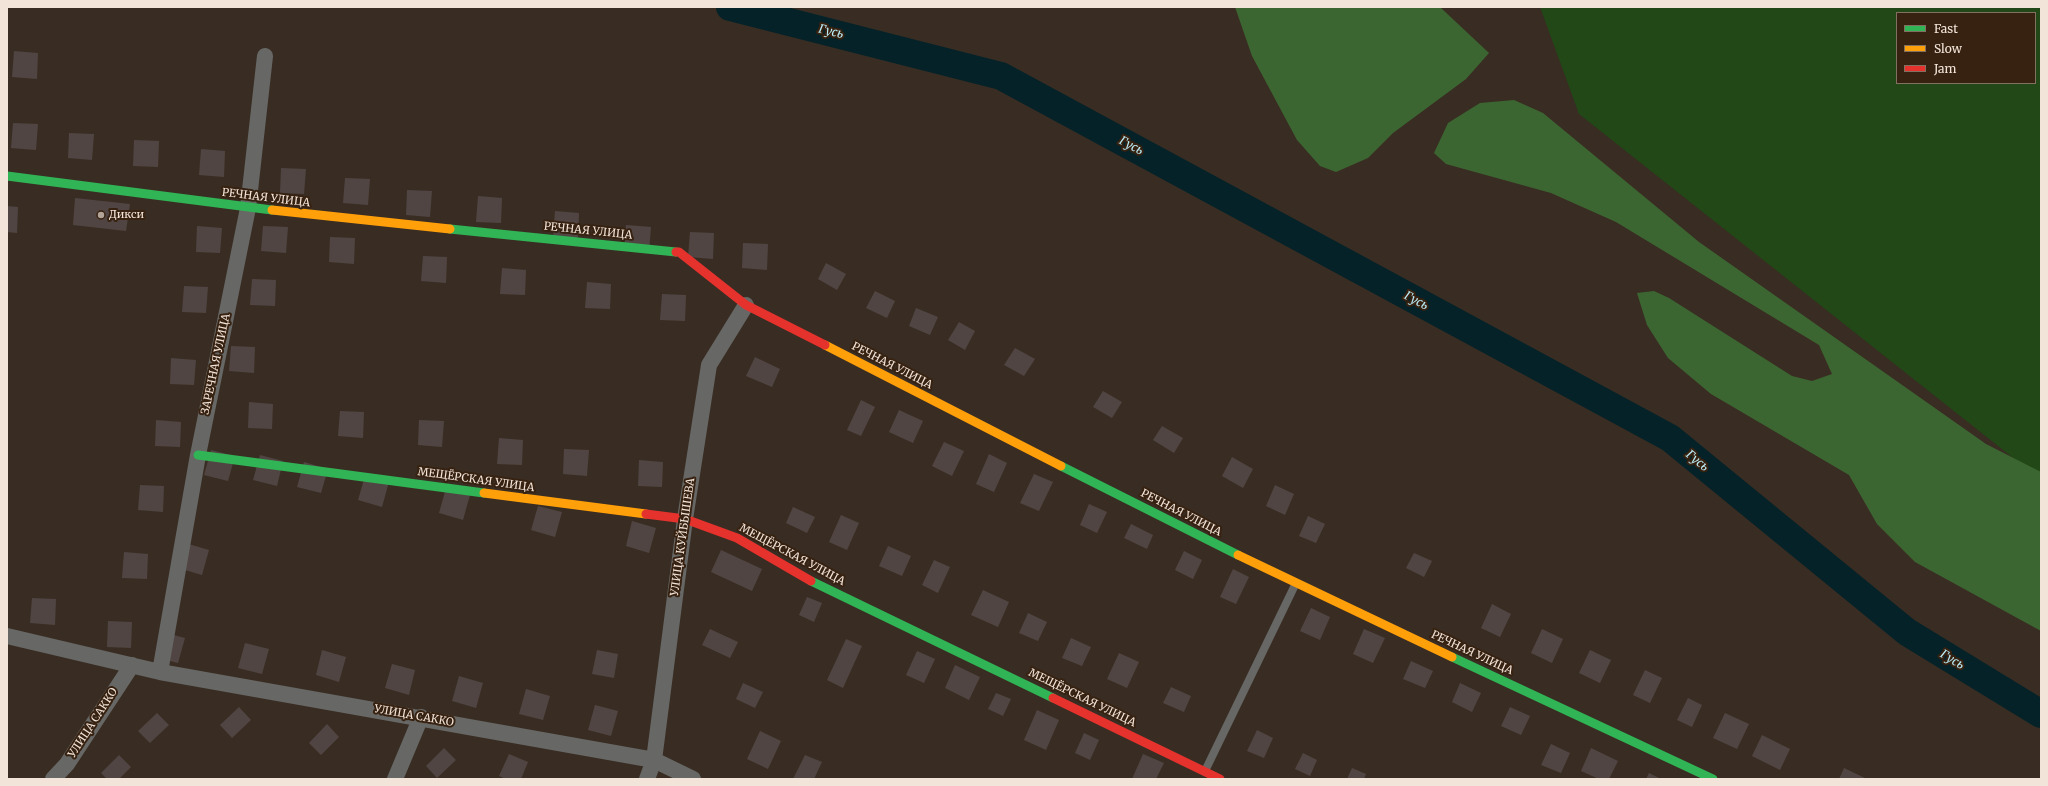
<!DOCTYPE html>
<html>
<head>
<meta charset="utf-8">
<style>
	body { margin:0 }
	#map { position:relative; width:2048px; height:786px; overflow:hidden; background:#392d23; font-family:Merriweather,serif }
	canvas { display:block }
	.frame { position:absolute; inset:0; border:8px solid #f3e4d9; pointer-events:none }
	.legend { position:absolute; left:1896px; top:12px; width:140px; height:72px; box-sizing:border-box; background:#372211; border:1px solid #827061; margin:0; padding:5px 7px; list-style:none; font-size:12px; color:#f3e4d9 }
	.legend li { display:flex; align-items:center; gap:8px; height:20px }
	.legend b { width:20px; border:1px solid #827061 }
</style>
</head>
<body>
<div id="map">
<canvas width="2048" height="786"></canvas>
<div class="frame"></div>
<ul class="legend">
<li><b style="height:5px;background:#30b455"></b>Fast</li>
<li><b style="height:5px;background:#ff9f0a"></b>Slow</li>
<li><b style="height:5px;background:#e5322d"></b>Jam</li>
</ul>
</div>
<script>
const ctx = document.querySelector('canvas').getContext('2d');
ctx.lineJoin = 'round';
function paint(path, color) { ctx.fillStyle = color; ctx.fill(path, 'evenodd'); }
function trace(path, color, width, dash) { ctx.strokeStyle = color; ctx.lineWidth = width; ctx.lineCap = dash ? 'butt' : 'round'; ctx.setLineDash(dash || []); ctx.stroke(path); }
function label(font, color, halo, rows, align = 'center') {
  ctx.font = font + ' Merriweather,serif'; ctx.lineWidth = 4; ctx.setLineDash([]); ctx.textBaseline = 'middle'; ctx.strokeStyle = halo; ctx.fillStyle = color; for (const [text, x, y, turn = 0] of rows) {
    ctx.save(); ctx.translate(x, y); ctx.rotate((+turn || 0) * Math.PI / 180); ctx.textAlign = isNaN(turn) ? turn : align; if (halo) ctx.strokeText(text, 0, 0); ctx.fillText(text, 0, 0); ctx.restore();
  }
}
paint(new Path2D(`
	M 1540,7 L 2041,7 L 2041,480 L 1579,114 ZM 1897,13 L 2035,13 L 2035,83 L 1897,83 Z`), '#214816');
paint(new Path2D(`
	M 1235,7 L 1440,7 L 1489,53 L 1466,79 L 1393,133 L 1368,158 L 1336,172 L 1320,166 L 1297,140 L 1252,56 Z
	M 1514,100 L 1543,113 L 1699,242 L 1986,444 L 2041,472 L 2041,631 L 1915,562 L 1877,524 L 1849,475 L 1711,394 L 1668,358 L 1647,325 L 1637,293 L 1654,291 L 1669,298 L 1792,376 L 1812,381 L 1832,374 L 1819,345 L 1616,222 L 1551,193 L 1446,164 L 1434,153 L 1448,123 L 1480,103 Z`), '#3c6631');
trace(new Path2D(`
	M 730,7 L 1001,76 L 1670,438 L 1907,632 L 2041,714`), '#052228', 28);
paint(new Path2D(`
	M 14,51 L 38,53 L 37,79 L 12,77 Z
	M 13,123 L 38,124 L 36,150 L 11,148 Z
	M 69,133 L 94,134 L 92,160 L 68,158 Z
	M 134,140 L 159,141 L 158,167 L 133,166 Z
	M 201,149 L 225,151 L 224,177 L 199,175 Z
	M 281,168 L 306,169 L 304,194 L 280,193 Z
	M 345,178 L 370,179 L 368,205 L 343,203 Z
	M 407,190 L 432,191 L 430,217 L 406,215 Z
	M 478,196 L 502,198 L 501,223 L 476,222 Z
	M 75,198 L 130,204 L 126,231 L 73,225 Z
	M 7,206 L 18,207 L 17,233 L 7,232 Z
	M 555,211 L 579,213 L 578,239 L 553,237 Z
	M 626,225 L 651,227 L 649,252 L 624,251 Z
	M 197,226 L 222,228 L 220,253 L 196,252 Z
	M 263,226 L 288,227 L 286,253 L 261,251 Z
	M 690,232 L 714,233 L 713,259 L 688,257 Z
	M 330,237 L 355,238 L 354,264 L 329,262 Z
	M 743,243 L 768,244 L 767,270 L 742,268 Z
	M 423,256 L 447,257 L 446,283 L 421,281 Z
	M 826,263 L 846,274 L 837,290 L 818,279 Z
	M 502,268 L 526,270 L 525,295 L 500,294 Z
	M 252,279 L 276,280 L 275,306 L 250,305 Z
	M 587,282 L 611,284 L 610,309 L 585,308 Z
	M 184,286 L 208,287 L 206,313 L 182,312 Z
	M 875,291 L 895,301 L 887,318 L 866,308 Z
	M 662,294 L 686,295 L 685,321 L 660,320 Z
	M 916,308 L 938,317 L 930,335 L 909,326 Z
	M 959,322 L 975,331 L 965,350 L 948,340 Z
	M 231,346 L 255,347 L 254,373 L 229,371 Z
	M 1015,348 L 1035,359 L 1024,376 L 1004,365 Z
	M 755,357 L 780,369 L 772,387 L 746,376 Z
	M 171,358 L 196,360 L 194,385 L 170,384 Z
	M 1103,391 L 1122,402 L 1112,418 L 1093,407 Z
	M 861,400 L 875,407 L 861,436 L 847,430 Z
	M 249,402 L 273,404 L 272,429 L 248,428 Z
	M 899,410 L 923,421 L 913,443 L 889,432 Z
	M 340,411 L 364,412 L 363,438 L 338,436 Z
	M 156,420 L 181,422 L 180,447 L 155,446 Z
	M 419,420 L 444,421 L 442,447 L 418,445 Z
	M 1162,426 L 1183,438 L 1174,453 L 1153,440 Z
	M 499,438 L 523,440 L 522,465 L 497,464 Z
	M 944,442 L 964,451 L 952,476 L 932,466 Z
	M 564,449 L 589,450 L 587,476 L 563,474 Z
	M 211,450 L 235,456 L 228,481 L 204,475 Z
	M 989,454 L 1007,463 L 994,492 L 976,484 Z
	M 260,455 L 283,461 L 277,486 L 253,480 Z
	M 1232,457 L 1253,469 L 1243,488 L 1222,476 Z
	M 639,460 L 663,462 L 662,487 L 638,486 Z
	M 304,462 L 328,469 L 321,493 L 297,487 Z
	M 1034,474 L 1053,482 L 1039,511 L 1020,503 Z
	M 365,476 L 389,482 L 382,507 L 358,500 Z
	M 140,485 L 164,486 L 163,512 L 138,510 Z
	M 1275,485 L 1294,494 L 1285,515 L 1266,506 Z
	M 446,488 L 470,495 L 463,520 L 439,513 Z
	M 1089,504 L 1107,512 L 1097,533 L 1080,525 Z
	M 538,506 L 562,512 L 555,537 L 531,530 Z
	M 793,507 L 815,517 L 807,533 L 786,523 Z
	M 841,515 L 859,523 L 847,550 L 829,542 Z
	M 1308,516 L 1325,524 L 1316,543 L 1299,536 Z
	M 632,521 L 656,528 L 649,553 L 626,546 Z
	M 1131,524 L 1153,535 L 1147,549 L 1124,538 Z
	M 185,543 L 209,550 L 202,575 L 178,568 Z
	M 888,546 L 911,556 L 902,576 L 879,566 Z
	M 721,550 L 762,569 L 752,591 L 711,572 Z
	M 1184,551 L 1202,560 L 1193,579 L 1175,570 Z
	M 124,552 L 148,554 L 147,579 L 122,578 Z
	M 1414,553 L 1432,561 L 1424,577 L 1406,568 Z
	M 934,560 L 950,567 L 938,593 L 922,585 Z
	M 1233,569 L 1249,577 L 1236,604 L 1220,597 Z
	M 983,590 L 1009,602 L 998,627 L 971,615 Z
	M 807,597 L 822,603 L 814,622 L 799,615 Z
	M 32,598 L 56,599 L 55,625 L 30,623 Z
	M 1492,604 L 1511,614 L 1500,637 L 1481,628 Z
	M 1311,608 L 1330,617 L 1320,640 L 1300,631 Z
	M 1028,613 L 1047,622 L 1038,641 L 1019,633 Z
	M 108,621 L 132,622 L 131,648 L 107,647 Z
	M 710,629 L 738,642 L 730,658 L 702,645 Z
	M 1364,629 L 1385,638 L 1373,663 L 1353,654 Z
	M 1542,629 L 1563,639 L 1552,663 L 1531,653 Z
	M 162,632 L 185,638 L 178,663 L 155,657 Z
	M 1071,638 L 1091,647 L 1082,666 L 1062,658 Z
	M 846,639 L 862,646 L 843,688 L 827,680 Z
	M 245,643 L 269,649 L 262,674 L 238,668 Z
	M 322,650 L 346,657 L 339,682 L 316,675 Z
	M 597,650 L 618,654 L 614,678 L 592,674 Z
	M 1590,650 L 1611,660 L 1600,683 L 1579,673 Z
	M 917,651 L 935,659 L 924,683 L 906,675 Z
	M 1119,653 L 1139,662 L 1127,688 L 1107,679 Z
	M 1411,661 L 1433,671 L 1425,688 L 1403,679 Z
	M 392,664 L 415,670 L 409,695 L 385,688 Z
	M 955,665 L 980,677 L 969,700 L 945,688 Z
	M 1645,670 L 1662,678 L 1650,703 L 1633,695 Z
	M 459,676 L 483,683 L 476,708 L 452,701 Z
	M 743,683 L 763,692 L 755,708 L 736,699 Z
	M 1460,683 L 1481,693 L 1472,712 L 1452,702 Z
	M 1171,687 L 1191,696 L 1184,712 L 1163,703 Z
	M 526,689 L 550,696 L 543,720 L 519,714 Z
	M 996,693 L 1011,699 L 1003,716 L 988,709 Z
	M 1688,698 L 1702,705 L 1692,727 L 1677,720 Z
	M 595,705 L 618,711 L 611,736 L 588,730 Z
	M 239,707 L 251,720 L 232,738 L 220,725 Z
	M 1510,707 L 1530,716 L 1521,735 L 1501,726 Z
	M 1037,710 L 1059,720 L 1046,750 L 1024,740 Z
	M 157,713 L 169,725 L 150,743 L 138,731 Z
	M 1725,713 L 1749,724 L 1737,749 L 1713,738 Z
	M 327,724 L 339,737 L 321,755 L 309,743 Z
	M 1257,730 L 1273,738 L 1264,758 L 1247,751 Z
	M 760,731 L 781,741 L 768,769 L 747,759 Z
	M 1084,733 L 1099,740 L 1090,760 L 1075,753 Z
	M 1762,735 L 1790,749 L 1780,770 L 1752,756 Z
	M 1551,744 L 1570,753 L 1561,773 L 1541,765 Z
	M 444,748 L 456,760 L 437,778 L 426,766 Z
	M 1591,748 L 1618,761 L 1609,779 L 1599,779 L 1581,771 Z
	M 1303,753 L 1317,760 L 1310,776 L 1295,769 Z
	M 509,754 L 528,762 L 521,779 L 506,779 L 499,776 Z
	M 1143,754 L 1164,763 L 1156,779 L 1132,779 Z
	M 119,755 L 131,767 L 119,779 L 107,779 L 101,773 Z
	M 805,755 L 822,762 L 814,779 L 793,779 Z
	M 1352,768 L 1366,774 L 1364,779 L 1347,779 Z
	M 1844,768 L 1867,779 L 1839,779 Z
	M 1649,773 L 1661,779 L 1646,779 Z`), '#514543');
trace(new Path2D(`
	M 1205,771 L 1295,585`), '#676866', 8);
trace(new Path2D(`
	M 7,636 L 160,672 L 654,760 L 693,779
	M 160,672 L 198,455 L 248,208 L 265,56
	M 53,779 L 67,764 L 132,665
	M 395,779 L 421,717
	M 647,779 L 654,760 L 685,519 L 709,365 L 746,305`), '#676866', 16);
trace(new Path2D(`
	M 7,176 L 272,210
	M 450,229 L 676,252
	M 198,455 L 484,493
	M 1061,466 L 1238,555
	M 811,581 L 1053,698
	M 1452,657 L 1713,779`), '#30b455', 9);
trace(new Path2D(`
	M 272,210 L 450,229
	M 825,345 L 1061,466
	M 484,493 L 646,514
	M 1238,555 L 1452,657`), '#ff9f0a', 9);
trace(new Path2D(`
	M 676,252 L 679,252 L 746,305 L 825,345
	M 646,514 L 685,519 L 737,538 L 811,581
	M 1053,698 L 1220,779`), '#e5322d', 9);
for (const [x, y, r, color] of [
	[101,215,4,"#b2a499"]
]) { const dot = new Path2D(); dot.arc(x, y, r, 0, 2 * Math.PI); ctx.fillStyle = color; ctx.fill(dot); trace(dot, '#372211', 1.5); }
label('11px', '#f3e4d9', '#372211', [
	["РЕЧНАЯ УЛИЦА",266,198,7],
	["РЕЧНАЯ УЛИЦА",588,231,6],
	["ЗАРЕЧНАЯ УЛИЦА",216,364,-78],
	["РЕЧНАЯ УЛИЦА",892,366,27],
	["МЕЩЁРСКАЯ УЛИЦА",476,480,8],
	["РЕЧНАЯ УЛИЦА",1181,513,27],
	["УЛИЦА КУЙБЫШЕВА",683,537,-82],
	["МЕЩЁРСКАЯ УЛИЦА",792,555,28],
	["РЕЧНАЯ УЛИЦА",1472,653,25],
	["МЕЩЁРСКАЯ УЛИЦА",1082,698,26],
	["УЛИЦА САККО",414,716,10],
	["УЛИЦА САККО",93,723,-57]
]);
label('11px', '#f3e4d9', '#372211', [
	["Дикси",109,215]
], 'left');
label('italic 12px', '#bbeffa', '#372211', [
	["Гусь",831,32,14],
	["Гусь",1131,146,28],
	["Гусь",1416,301,28],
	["Гусь",1697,461,39],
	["Гусь",1952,660,31]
]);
</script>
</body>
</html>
